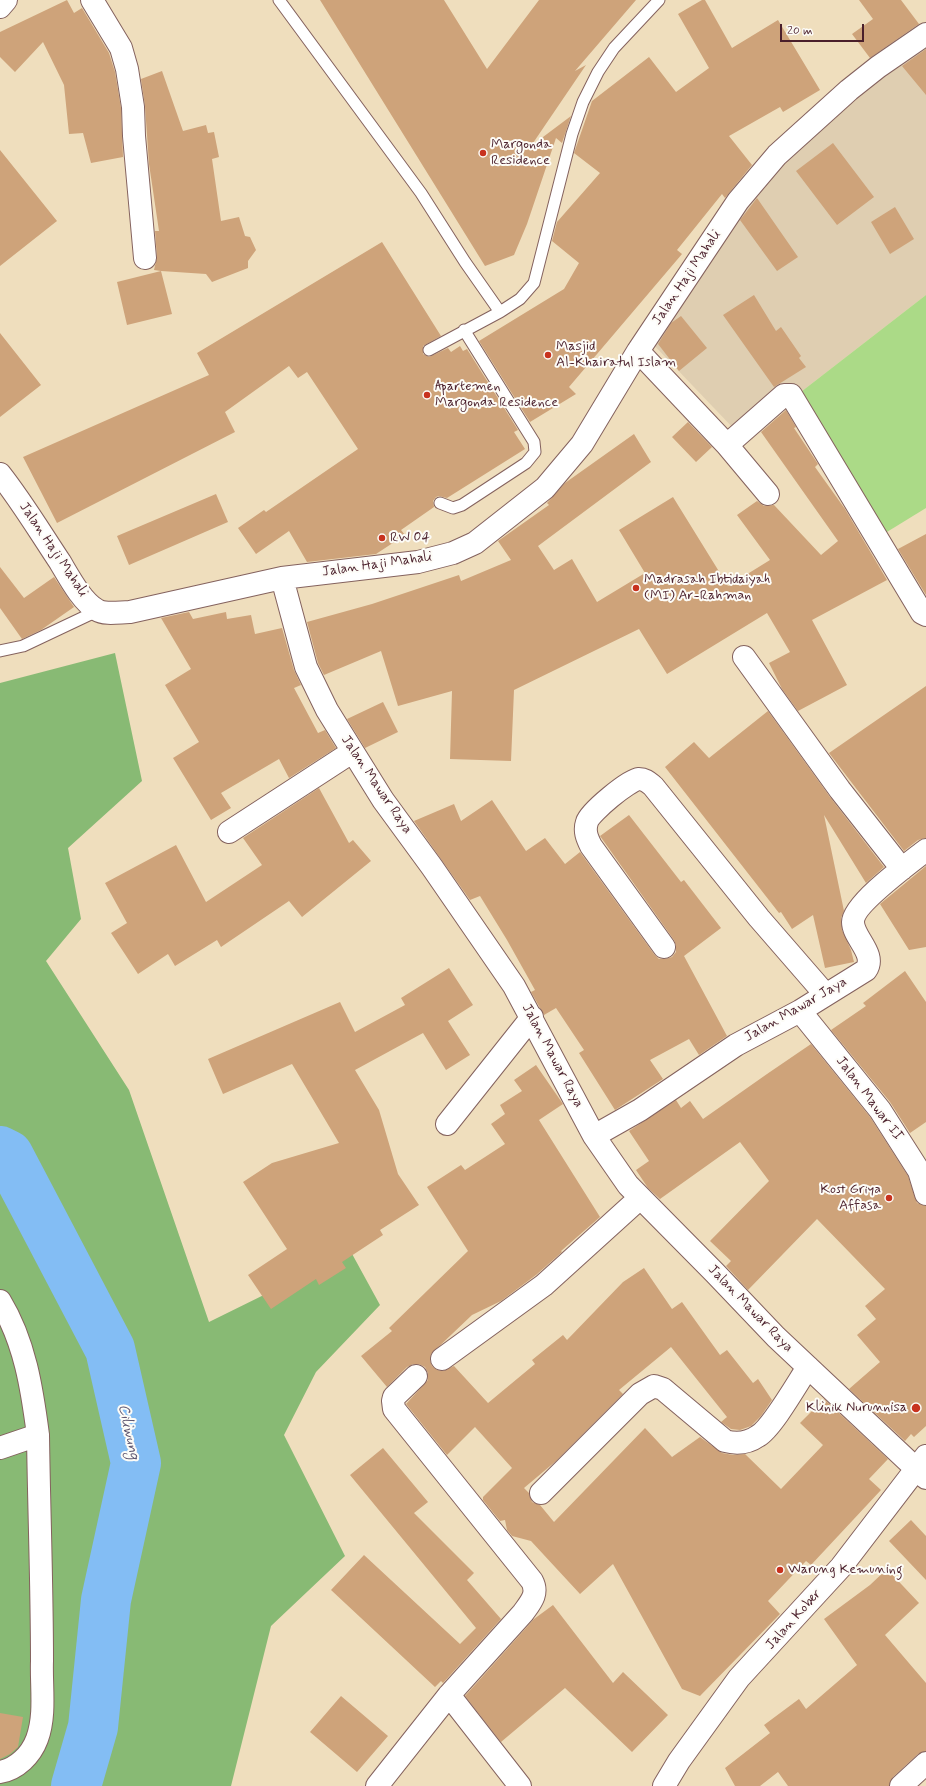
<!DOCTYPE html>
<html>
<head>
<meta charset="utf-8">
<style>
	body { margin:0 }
	#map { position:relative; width:926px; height:1786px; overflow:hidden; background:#efdebd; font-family:Mynerve,sans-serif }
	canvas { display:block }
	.scale { position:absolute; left:780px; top:24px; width:84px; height:18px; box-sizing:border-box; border:2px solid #4a1f2b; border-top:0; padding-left:5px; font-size:12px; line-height:14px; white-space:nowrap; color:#4a1f2b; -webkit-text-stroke:3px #fdfcf7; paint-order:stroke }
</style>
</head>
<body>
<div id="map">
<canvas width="926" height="1786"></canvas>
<div class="scale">20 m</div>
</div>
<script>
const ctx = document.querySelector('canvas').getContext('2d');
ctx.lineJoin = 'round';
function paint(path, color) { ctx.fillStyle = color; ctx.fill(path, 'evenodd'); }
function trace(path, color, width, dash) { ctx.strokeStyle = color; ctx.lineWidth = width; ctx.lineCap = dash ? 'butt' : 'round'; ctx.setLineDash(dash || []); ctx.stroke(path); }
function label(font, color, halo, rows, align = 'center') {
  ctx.font = font + ' Mynerve,sans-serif'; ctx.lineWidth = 4; ctx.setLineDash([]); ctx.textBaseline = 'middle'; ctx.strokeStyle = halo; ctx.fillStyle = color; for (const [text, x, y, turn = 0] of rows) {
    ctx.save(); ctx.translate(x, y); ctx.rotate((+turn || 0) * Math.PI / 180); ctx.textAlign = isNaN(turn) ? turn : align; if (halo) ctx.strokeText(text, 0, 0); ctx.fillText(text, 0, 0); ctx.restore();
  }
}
paint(new Path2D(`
	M 926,47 L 926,295 L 797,395 L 735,430 L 649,340 L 754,194 L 808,140 L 879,81 Z`), '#dfceb1');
paint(new Path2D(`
	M 926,295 L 926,508 L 882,535 L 797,395 Z`), '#abda87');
paint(new Path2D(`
	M 115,653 L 142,781 L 68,848 L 81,919 L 46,961 L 129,1090 L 209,1322 L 351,1252 L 380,1305 L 316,1372 L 284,1435 L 345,1556 L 271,1626 L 231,1786 L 0,1786 L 0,683 Z`), '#88ba74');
trace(new Path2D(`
	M 0,1151 L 8,1155 L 110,1349 L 136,1463 L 106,1600 L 93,1727 L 76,1786`), '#83bdf4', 50);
paint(new Path2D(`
	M 67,0 L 74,13 L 82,8 L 109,53 L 115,72 L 121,108 L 123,157 L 91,163 L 83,133 L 69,134 L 64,85 L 43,42 L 15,72 L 0,57 L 0,32 Z
	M 320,0 L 444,0 L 487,69 L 539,0 L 636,0 L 575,71 L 586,65 L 531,146 L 571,116 L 562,143 L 556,138 L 527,224 L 514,255 L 485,266 Z
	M 702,0 L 705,0 L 732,48 L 778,20 L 820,90 L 783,112 L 780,107 L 729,136 L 752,165 L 725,198 L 722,194 L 677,250 L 682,254 L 569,387 L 576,394 L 530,422 L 479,341 L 564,289 L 579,263 L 552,241 L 557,222 L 600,173 L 574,153 L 592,101 L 649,57 L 676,92 L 709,68 L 678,14 Z
	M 859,0 L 901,0 L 919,24 L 870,58 L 852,34 L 873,19 Z
	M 926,49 L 926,95 L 902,66 Z
	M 162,71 L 183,131 L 206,125 L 208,133 L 214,132 L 219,157 L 212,159 L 221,221 L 239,217 L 245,236 L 250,237 L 256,250 L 248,261 L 248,268 L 212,282 L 206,274 L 161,271 L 172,314 L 127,325 L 117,282 L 161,271 L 154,270 L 157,257 L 155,231 L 159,231 L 149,164 L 145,106 L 141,79 Z
	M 833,143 L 874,197 L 837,225 L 796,171 Z
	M 0,150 L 57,221 L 0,266 Z
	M 757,198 L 798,257 L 777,271 L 740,220 Z
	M 895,207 L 914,239 L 890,254 L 871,222 Z
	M 382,242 L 441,336 L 423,346 L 423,354 L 429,357 L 448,348 L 451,352 L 460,346 L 463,351 L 467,349 L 518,430 L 514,432 L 525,449 L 447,498 L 439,496 L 436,497 L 433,501 L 434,507 L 401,530 L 405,535 L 376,554 L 307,562 L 289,531 L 256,554 L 238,528 L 264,510 L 266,512 L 358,449 L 307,372 L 298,378 L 289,366 L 225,412 L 235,432 L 57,523 L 23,457 L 209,375 L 197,353 Z
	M 754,295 L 776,331 L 781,327 L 801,356 L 799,358 L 806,367 L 774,387 L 723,315 Z
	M 681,316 L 707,348 L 679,371 L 658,344 L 671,323 Z
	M 0,333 L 41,385 L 0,417 Z
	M 786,410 L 796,427 L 794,428 L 818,464 L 815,467 L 845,509 L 887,580 L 812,620 L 847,685 L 798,711 L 782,689 L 769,663 L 790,652 L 767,613 L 667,674 L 639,629 L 514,690 L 511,761 L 450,759 L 452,691 L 398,706 L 381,651 L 324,675 L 318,663 L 307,622 L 372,604 L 459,575 L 461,581 L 511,560 L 498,541 L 549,505 L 547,503 L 565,483 L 634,434 L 651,462 L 538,546 L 554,570 L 572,559 L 597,602 L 645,573 L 619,530 L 673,497 L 728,586 L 770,560 L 737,515 L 757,501 L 764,506 L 774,505 L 821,555 L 838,541 L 761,432 Z
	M 688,422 L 712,447 L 696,462 L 672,437 Z
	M 216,494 L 228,522 L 129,565 L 117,536 Z
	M 926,534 L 926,595 L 898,549 Z
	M 0,567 L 24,598 L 54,577 L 74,607 L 41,630 L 22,639 L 0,608 Z
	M 189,612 L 193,619 L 226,612 L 227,619 L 251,615 L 255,634 L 282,628 L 294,670 L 301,685 L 294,688 L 318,733 L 325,730 L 336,748 L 289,778 L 279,759 L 221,793 L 231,808 L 211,820 L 173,758 L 199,742 L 165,685 L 191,669 L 161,618 Z
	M 926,686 L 926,838 L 918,840 L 904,851 L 829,753 Z
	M 383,702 L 398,732 L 365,748 L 347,719 Z
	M 768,711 L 830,797 L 884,867 L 866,883 L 824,815 L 844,911 L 841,918 L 842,930 L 851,950 L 854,962 L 825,968 L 813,915 L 792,929 L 781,912 L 779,913 L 665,767 L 694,742 L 709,758 Z
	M 319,788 L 349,843 L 353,840 L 371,861 L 302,917 L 289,901 L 221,947 L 217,940 L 175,966 L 168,954 L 138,974 L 111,933 L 127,923 L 105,883 L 176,845 L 206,902 L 262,865 L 243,838 Z
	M 492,800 L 526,851 L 545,838 L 565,864 L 580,852 L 654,954 L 659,959 L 666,959 L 672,957 L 676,952 L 676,946 L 674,940 L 600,836 L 629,815 L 681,882 L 684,880 L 721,928 L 684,956 L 727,1036 L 699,1055 L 689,1039 L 650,1060 L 663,1079 L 615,1110 L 579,1053 L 584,1050 L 556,1008 L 544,1015 L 531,992 L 535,990 L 507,940 L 480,896 L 470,900 L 414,821 L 454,804 L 461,821 Z
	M 926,866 L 926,947 L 909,950 L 880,904 Z
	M 449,968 L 473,1005 L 448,1021 L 470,1055 L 446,1070 L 423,1033 L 355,1070 L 379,1110 L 398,1174 L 419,1205 L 380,1230 L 383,1235 L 342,1262 L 346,1268 L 319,1285 L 316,1279 L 271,1309 L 248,1275 L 287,1249 L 243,1182 L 272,1163 L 339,1143 L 292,1064 L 223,1094 L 208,1059 L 340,1002 L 355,1032 L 405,1005 L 401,998 Z
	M 905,971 L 926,1002 L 926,1122 L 910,1133 L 890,1102 L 831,1030 L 866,1006 L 863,1003 Z
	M 811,1044 L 870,1117 L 908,1176 L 917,1203 L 926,1206 L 926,1426 L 914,1437 L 911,1434 L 905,1441 L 849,1389 L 880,1362 L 857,1335 L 876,1319 L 865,1306 L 885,1289 L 817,1219 L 748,1290 L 726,1266 L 731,1261 L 710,1241 L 769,1181 L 740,1142 L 660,1199 L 648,1188 L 636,1170 L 649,1161 L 629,1131 L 676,1100 L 681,1108 L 690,1101 L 703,1119 L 767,1074 Z
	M 536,1065 L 563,1104 L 539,1120 L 600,1217 L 561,1251 L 562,1252 L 536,1275 L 501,1301 L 472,1315 L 431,1354 L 430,1360 L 432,1366 L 437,1370 L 443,1371 L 454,1366 L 488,1403 L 535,1364 L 532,1360 L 563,1335 L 567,1340 L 623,1282 L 644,1268 L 672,1309 L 682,1302 L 720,1355 L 727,1350 L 753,1383 L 758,1379 L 772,1400 L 761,1416 L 751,1426 L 740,1430 L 731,1429 L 721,1422 L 727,1417 L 671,1347 L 619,1390 L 623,1394 L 556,1461 L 524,1488 L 529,1493 L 532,1502 L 540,1505 L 554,1522 L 645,1428 L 672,1457 L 700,1437 L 722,1453 L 733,1455 L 745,1454 L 781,1489 L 823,1445 L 800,1423 L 824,1399 L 888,1459 L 869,1479 L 881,1490 L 811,1565 L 806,1561 L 768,1601 L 780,1614 L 700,1696 L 682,1689 L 613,1564 L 580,1594 L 531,1541 L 512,1536 L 507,1530 L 505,1520 L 500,1521 L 483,1500 L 483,1497 L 512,1468 L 475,1427 L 447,1455 L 406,1404 L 428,1380 L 428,1373 L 425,1367 L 419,1364 L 413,1364 L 407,1367 L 387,1387 L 361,1356 L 392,1331 L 389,1328 L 468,1251 L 427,1187 L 461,1165 L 465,1170 L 505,1144 L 491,1124 L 505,1114 L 500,1105 L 522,1091 L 514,1080 Z
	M 383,1448 L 428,1502 L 414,1513 L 474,1573 L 467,1580 L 501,1619 L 443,1683 L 441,1681 L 435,1687 L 331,1590 L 364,1555 L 460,1644 L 476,1628 L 350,1475 Z
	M 911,1520 L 926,1536 L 926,1580 L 889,1541 Z
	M 887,1569 L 919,1603 L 885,1635 L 926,1683 L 926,1751 L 918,1754 L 893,1777 L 889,1786 L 788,1786 L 778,1772 L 760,1786 L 735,1786 L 725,1768 L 770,1733 L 764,1725 L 799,1699 L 806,1709 L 857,1665 L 824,1619 L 870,1585 Z
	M 553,1605 L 613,1683 L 623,1672 L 668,1715 L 632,1752 L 565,1688 L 501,1742 L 465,1696 L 534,1619 Z
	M 341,1696 L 388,1736 L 357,1772 L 310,1732 Z
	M 0,1713 L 23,1717 L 18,1747 L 10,1754 L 0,1759 Z`), '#cea37a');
const lane = new Path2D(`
	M 279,0 L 421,193 L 465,262 L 500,312 L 520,299 L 534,283 L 572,134 L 583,102 L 598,72 L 614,48 L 659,0
	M 429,350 L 500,312
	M 440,503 L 453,508 L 462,505 L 526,463 L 535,452 L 534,442 L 464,330
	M 0,651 L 23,646 L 97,611`);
const street = new Path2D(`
	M 92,0 L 121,48 L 127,69 L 133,107 L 134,136 L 145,258
	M 0,7 L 6,0
	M 638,351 L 727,445 L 768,494
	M 727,445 L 784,395 L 791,395 L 922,613 L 926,615
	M 0,474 C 22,502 40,532 60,562 C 69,577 82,602 97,610 C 105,615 120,612 130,612 L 282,578 L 418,562 L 453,553 L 475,543 L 545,488 L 582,444 L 638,351 L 738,201 L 777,155 L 849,90 L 878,67 L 926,34
	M 282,578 L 306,667 L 327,710 L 383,800 L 432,867 L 514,986 L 594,1136 L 628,1185 L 715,1273 L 776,1337 L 926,1478
	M 744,657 L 840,790 L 902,869
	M 229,832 L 352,752
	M 664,947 L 591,846 C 587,838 584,831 587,822 C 590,812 629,780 639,779 C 645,779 648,782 653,786 L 759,918 L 825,994
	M 800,1011 L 880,1110 L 919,1171 L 926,1194
	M 447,1124 L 532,1017
	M 594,1136 L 640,1110 L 736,1045 L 800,1011 L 866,970 C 877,954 853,938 853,922 C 853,904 911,862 926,850
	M 0,1301 C 25,1342 32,1389 38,1435 L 0,1448
	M 442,1359 L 544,1285 L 640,1198
	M 541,1493 L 640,1394 L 654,1386 L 663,1389 L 725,1441 C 736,1444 748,1443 758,1436 C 772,1428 798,1382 808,1367
	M 449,1695 L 520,1786
	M 0,1772 C 17,1769 31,1755 37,1739 C 46,1715 41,1686 42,1661 C 42,1586 39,1510 38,1435
	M 377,1786 L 449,1695 L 523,1613 C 530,1603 539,1594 532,1581 L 394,1409 L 393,1401 L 394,1397 L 416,1376
	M 664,1786 L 679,1761 L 739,1678 L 841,1567 L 926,1456
	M 901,1786 L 926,1763`);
trace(lane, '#84625e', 13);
trace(street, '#84625e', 24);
trace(lane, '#fff', 11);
trace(street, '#fff', 22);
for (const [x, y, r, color] of [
	[483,153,4,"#c8321e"],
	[548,355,4,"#c8321e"],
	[427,395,4,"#c8321e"],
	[382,538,4,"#c8321e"],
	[636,588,4,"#c8321e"],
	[889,1198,4,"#c8321e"],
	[916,1408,5,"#c8321e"],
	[780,1570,4,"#c8321e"]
]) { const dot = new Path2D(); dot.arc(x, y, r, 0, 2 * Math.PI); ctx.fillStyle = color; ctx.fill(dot); trace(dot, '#fdfcf7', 1.5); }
label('14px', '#4a1f2b', '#fdfcf7', [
	["Margonda",491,145],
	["Residence",491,161],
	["Masjid",556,347],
	["Al-Khairatul Islam",556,363],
	["Apartemen",435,387],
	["Margonda Residence",435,403],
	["RW 04",390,538],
	["Madrasah Ibtidaiyah",644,580],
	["(MI) Ar-Rahman",644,596],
	["Kost Griya",881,1190,"right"],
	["Affasa",881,1206,"right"],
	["Klinik Nurunnisa",907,1408,"right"],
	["Warung Kemuning",788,1570]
], 'left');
label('14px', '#4a1f2b', '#fdfcf7', [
	["Jalan Haji Mahali",687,278,-56],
	["Jalan Haji Mahali",53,550,56],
	["Jalan Haji Mahali",377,565,-8],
	["Jalan Mawar Raya",376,785,56],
	["Jalan Mawar Jaya",796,1010,-30],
	["Jalan Mawar Raya",552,1056,62],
	["Jalan Mawar II",869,1099,53],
	["Jalan Mawar Raya",750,1309,46],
	["Jalan Kober",794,1620,-48]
]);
label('italic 15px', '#5e5671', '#fdfcf7', [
	["Ciliwung",128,1432,78]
]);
</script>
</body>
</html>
